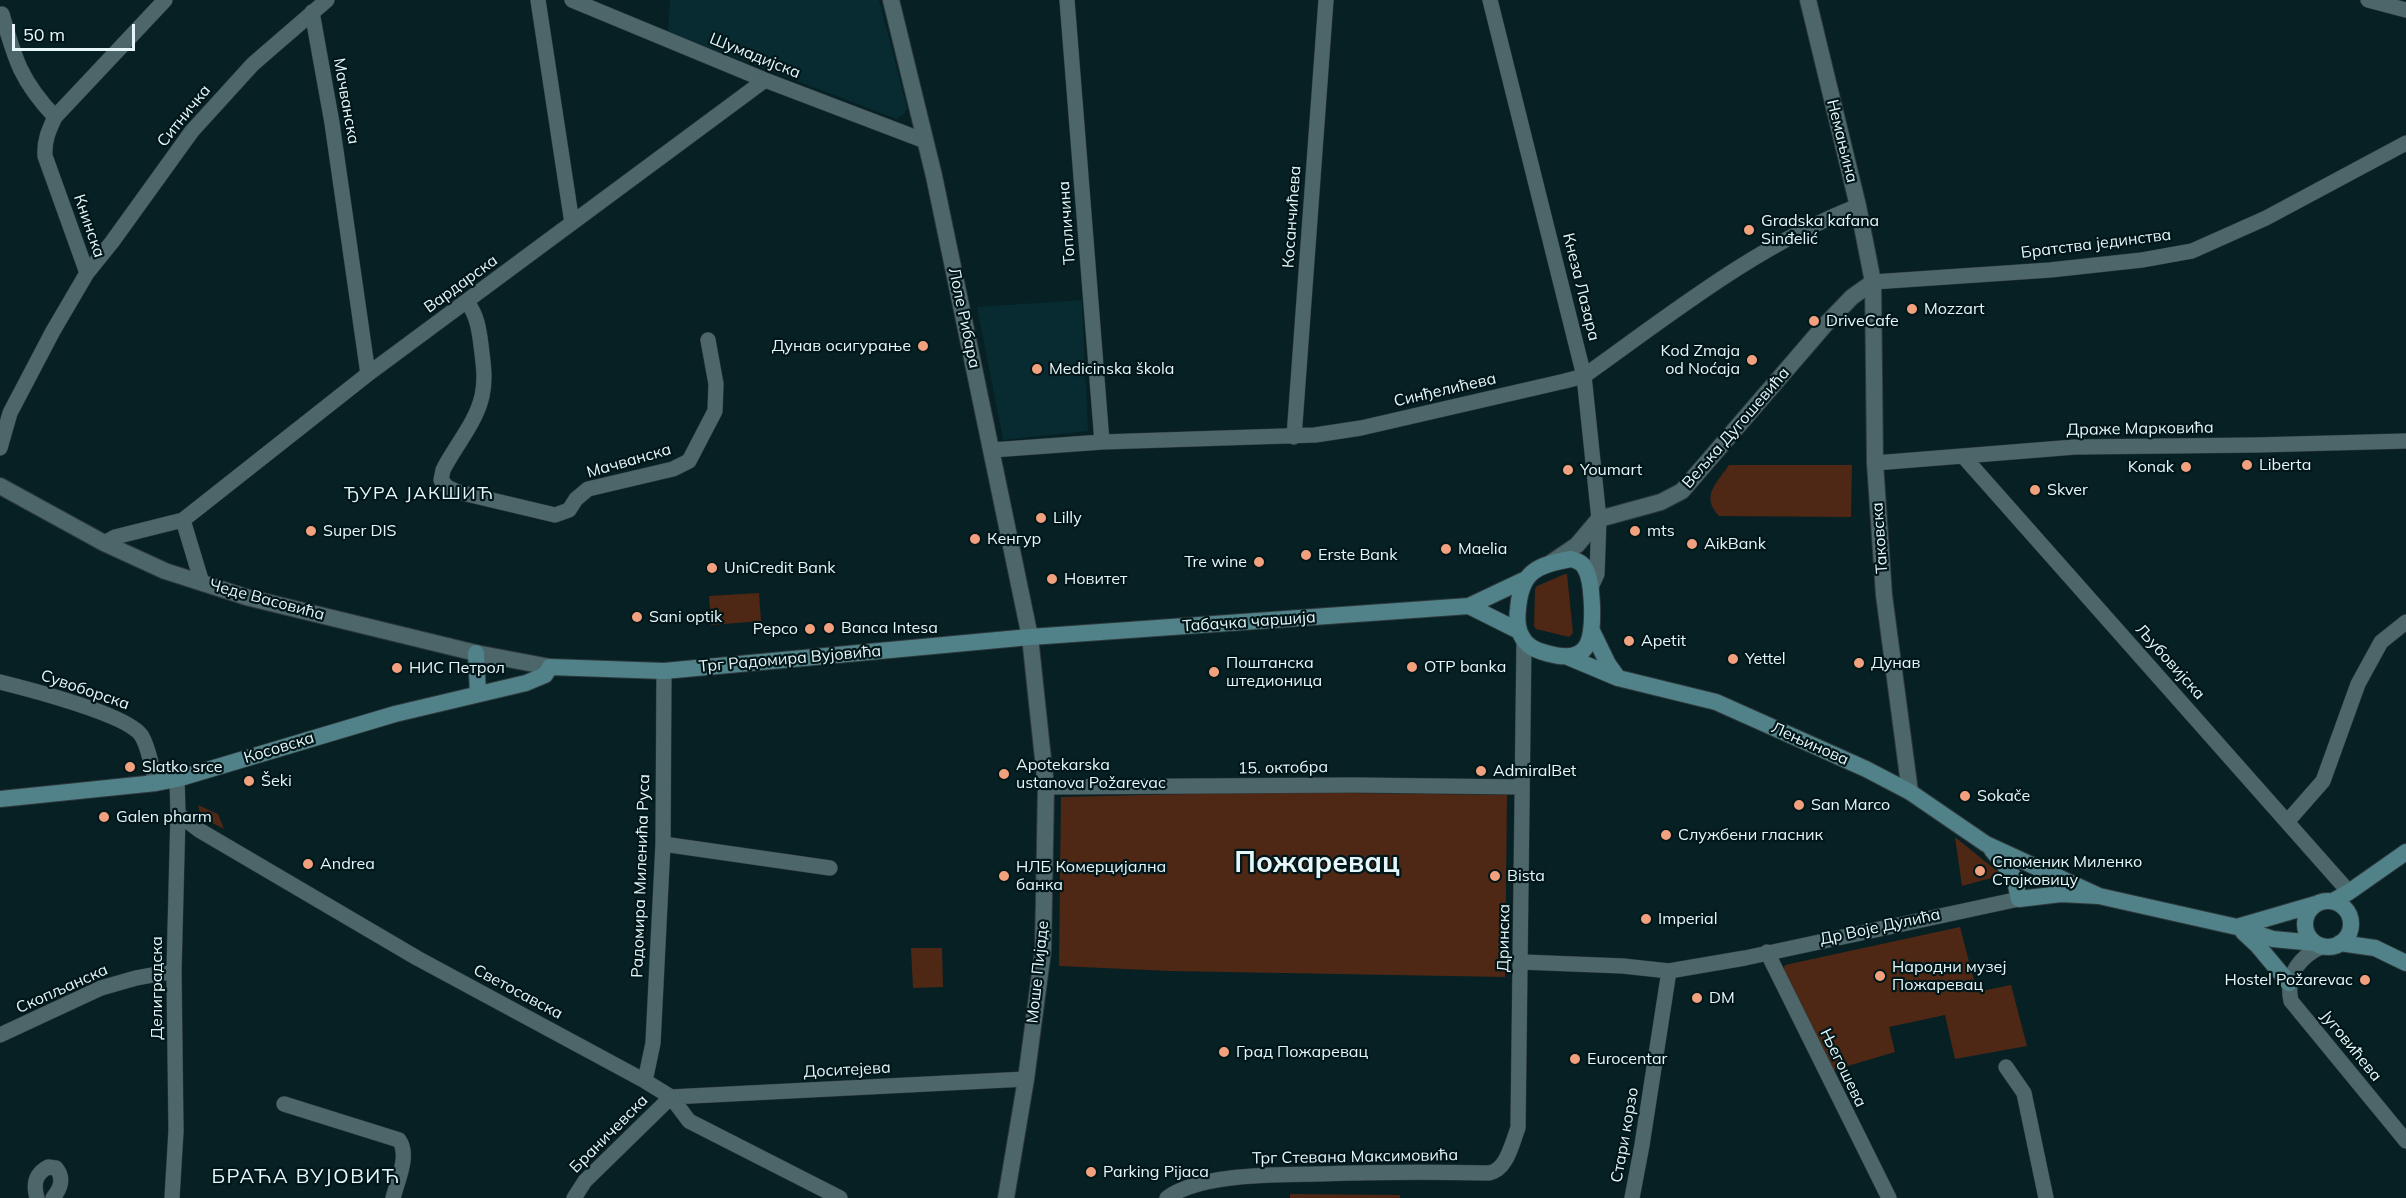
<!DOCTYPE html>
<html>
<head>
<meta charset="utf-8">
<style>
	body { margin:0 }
	#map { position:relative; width:2406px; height:1198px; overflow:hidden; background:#072023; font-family:Mulish,sans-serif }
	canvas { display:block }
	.scale { position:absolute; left:12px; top:24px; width:123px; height:27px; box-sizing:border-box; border:3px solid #e7f6f8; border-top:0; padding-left:8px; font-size:18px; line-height:21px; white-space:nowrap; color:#e7f6f8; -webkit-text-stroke:4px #00171a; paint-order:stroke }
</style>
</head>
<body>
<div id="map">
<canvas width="2406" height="1198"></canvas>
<div class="scale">50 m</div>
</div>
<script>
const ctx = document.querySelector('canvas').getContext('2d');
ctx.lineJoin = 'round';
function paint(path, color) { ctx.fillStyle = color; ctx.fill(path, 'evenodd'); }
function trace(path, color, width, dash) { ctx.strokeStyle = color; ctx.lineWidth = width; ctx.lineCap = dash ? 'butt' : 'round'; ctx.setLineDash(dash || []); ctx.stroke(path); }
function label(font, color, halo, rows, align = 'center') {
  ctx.font = font + ' Mulish,sans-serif'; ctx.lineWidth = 4.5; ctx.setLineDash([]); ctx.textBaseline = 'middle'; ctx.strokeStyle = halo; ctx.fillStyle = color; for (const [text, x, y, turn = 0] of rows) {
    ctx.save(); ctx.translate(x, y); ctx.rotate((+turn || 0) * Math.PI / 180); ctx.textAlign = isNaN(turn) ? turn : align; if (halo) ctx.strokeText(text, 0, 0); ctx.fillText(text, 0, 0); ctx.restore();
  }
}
paint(new Path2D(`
	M 670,0 L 879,0 L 907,108 L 904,114 L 897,119 L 668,32 Z
	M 1082,300 L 1088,431 L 1003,440 L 977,307 Z`), '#072b30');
paint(new Path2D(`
	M 1729,465 L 1852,465 L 1851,517 L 1719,516 C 1700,496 1717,483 1729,465 Z
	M 1565,574 L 1567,574 L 1573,633 L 1569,637 L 1536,629 L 1534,626 L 1535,589 L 1537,586 Z
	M 759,593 L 761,621 L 711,625 L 709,596 Z
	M 1272,792 L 1507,795 L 1505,977 L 1170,971 L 1059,966 L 1061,797 Z
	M 198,805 L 218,814 L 224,829 L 201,817 Z
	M 1955,837 L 2002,875 L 1962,886 Z
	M 1960,927 L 1977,992 L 2011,985 L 2027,1046 L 1955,1059 L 1945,1015 L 1889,1027 L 1895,1052 L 1834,1070 L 1782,972 L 1785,965 Z
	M 911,948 L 942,948 L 943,987 L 913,988 Z
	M 1290,1194 L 1400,1195 L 1400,1198 L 1290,1198 Z`), '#4f2715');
const minor = new Path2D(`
	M 538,0 L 572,223
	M 572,0 L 765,80 L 925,141
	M 1067,0 L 1102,442
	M 1490,0 L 1584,376 L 1599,519 L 1597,574 L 1591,587
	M 2368,0 L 2406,10
	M 312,12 L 332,123 L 368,374
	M 55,117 L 165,0
	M 87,273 L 112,242 L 192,131 L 253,64 L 327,0
	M 1873,282 L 2050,270 L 2142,260 L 2192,251 L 2266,218 L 2406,143
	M 467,302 C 477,315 479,329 481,345 C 483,362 486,379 482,396 C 476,423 455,446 443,470 L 441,480 L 447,487 L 458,492 L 555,515 L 569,510 L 576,499 L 588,489 L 673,469 L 689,461 L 715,411 L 716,384 L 708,340
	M 1294,437 L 1326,0
	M 0,448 L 10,413 L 53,331 L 87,273 L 45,156 C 44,140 49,130 55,117 C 21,81 15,60 2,14
	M 992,450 L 1102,442 L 1315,435 L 1361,428 L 1565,381 L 1584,376 C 1671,314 1757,245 1858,206
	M 1963,456 L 2349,892
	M 1875,463 L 2075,447 L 2257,445 L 2406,441
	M 183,520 L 202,583
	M 104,543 L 115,537 L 183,520 L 368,374 L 765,80
	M 0,682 C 28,689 126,714 141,735 C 149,747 152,769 156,783
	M 1046,787 L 1353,785 L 1522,787
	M 178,814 L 199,830 L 417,958 L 645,1081 L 671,1097 L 689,1121 L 840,1198
	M 2287,822 L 2323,781 L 2358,684 L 2381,642 L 2406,622
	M 663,844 L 830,868
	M 2323,946 C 2300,956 2285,975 2291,1001 L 2406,1141
	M 1767,952 L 1889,1198
	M 1522,962 L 1623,966 L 1669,971 L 1745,958 L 2019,899
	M 0,1035 L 101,988 L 136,978 L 174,971
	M 2006,1067 L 2024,1093 L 2046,1198
	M 645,1081 L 653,1043 L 663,844 L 664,671
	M 284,1104 L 399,1140 C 410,1155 397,1182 393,1198
	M 37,1198 C 33,1184 35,1174 48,1167 L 56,1168 C 65,1179 60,1189 53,1198
	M 172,1198 L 176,1131 L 174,971 L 178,814 L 177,779
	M 574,1198 L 585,1181 L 671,1097 L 1026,1079
	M 1167,1198 C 1201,1173 1278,1175 1319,1174 C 1376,1172 1433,1172 1489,1173 C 1507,1170 1512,1143 1518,1128 L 1524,641
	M 1632,1198 L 1642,1145 L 1669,971`);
const tertiary = new Path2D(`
	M 891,0 L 934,176 L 1030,637 L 1046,787 L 1043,951 L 1026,1079 L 1006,1198
	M 1808,0 L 1858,206 L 1873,282 L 1875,463 L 1884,595 L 1910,792
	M 0,486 L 104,543 L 165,571 L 246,597 L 476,653 L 550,667
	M 1552,562 L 1577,545 L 1599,519 L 1661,502 L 1682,491 L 1825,325 L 1852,297 L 1873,282`);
const secondary = new Path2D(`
	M 1571,559 C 1575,560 1580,562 1583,565 C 1591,576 1591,592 1592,605 C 1593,640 1590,666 1546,653 C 1535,650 1526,646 1521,635 C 1517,627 1517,617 1518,609 C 1521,572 1536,565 1571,559 Z
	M 1469,606 L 1519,631
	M 1592,631 L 1608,664 L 1618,678
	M 476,653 L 478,694
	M 1568,657 L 1618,678 L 1716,702 L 1866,769 L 1910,792 L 1986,844 L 2099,896
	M 0,799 L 156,783 L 177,779 L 395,714 L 526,683 L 545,675 L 550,667 L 664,671 L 1030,637 L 1469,606 L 1524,580
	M 1992,850 L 2014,877 L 2019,899 L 2061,894 L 2099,896 L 2237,927 L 2273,939 L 2315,943
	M2305 924a23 23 0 1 1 46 0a23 23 0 1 1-46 0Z
	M 2333,901 L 2349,892 L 2406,852
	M 2237,927 L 2316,904
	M 2243,932 L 2258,946 L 2289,983
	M 2340,943 L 2375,948 L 2406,963`);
trace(minor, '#2e393c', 16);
trace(tertiary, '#2e393c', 18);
trace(secondary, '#2e393c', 18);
trace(minor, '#4c666a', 15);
trace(tertiary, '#4c666a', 16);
trace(secondary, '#518289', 16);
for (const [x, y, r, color] of [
	[1749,230,6,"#f2a17e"],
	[1912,309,6,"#f2a17e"],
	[1814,321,6,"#f2a17e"],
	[923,346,6,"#f2a17e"],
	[1752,360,6,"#f2a17e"],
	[1037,369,6,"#f2a17e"],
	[2247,465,6,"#f2a17e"],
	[2186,467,6,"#f2a17e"],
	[1568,470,6,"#f2a17e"],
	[2035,490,6,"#f2a17e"],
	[1041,518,6,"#f2a17e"],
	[311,531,6,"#f2a17e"],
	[1635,531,6,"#f2a17e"],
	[975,539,6,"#f2a17e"],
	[1692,544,6,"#f2a17e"],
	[1446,549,6,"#f2a17e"],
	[1306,555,6,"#f2a17e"],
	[1259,562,6,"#f2a17e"],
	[712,568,6,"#f2a17e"],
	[1052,579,6,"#f2a17e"],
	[637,617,6,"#f2a17e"],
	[829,628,6,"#f2a17e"],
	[810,629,6,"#f2a17e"],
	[1629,641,6,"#f2a17e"],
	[1733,659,6,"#f2a17e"],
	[1859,663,6,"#f2a17e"],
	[1412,667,6,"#f2a17e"],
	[397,668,6,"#f2a17e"],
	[1214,672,6,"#f2a17e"],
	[130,767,6,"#f2a17e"],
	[1481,771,6,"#f2a17e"],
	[1004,774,6,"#f2a17e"],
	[249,781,6,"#f2a17e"],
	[1965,796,6,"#f2a17e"],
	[1799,805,6,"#f2a17e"],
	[104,817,6,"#f2a17e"],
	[1666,835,6,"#f2a17e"],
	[308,864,6,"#f2a17e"],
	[1980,871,6,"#f2a17e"],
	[1004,876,6,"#f2a17e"],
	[1495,876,6,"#f2a17e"],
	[1646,919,6,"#f2a17e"],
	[1880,976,6,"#f2a17e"],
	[2365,980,6,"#f2a17e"],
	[1697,998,6,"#f2a17e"],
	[1224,1052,6,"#f2a17e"],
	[1575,1059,6,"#f2a17e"],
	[1091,1172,6,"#f2a17e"]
]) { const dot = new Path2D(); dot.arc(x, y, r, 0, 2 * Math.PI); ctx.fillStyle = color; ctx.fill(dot); trace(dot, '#00171a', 2); }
label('16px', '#e7f6f8', '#00171a', [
	["Шумадијска",755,56,22],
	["Мачванска",346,101,80],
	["Ситничка",184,116,-51],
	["Немањина",1842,141,76],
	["Косанчићева",1292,217,-86],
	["Топличина",1067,223,-94],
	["Книнска",89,226,71],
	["Братства јединства",2096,244,-7],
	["Вардарска",461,284,-36],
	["Кнеза Лазара",1581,287,76],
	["Лоле Рибара",964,318,78],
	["Синђелићева",1445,390,-13],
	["Вељка Дугошевића",1736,428,-49],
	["Драже Марковића",2140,429,-1],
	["Мачванска",629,461,-16],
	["Таковска",1880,538,-94],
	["Чеде Васовића",267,600,15],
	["Табачка чаршија",1249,622,-4],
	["Трг Радомира Вујовића",790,659,-5],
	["Љубовијска",2170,662,48],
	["Сувоборска",85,690,19],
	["Лењинова",1810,744,24],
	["Косовска",279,748,-17],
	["15. октобра",1283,768,-1],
	["Радомира Миленића Руса",641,876,-88],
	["Др Воје Дулића",1880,927,-12],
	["Дринска",1504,938,-89],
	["Моше Пијаде",1038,972,-84],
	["Делиградска",157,988,-90],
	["Скопљанска",62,989,-24],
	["Светосавска",518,992,28],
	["Југовићева",2351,1046,51],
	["Његошева",1843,1068,64],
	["Доситејева",847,1070,-3],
	["Браничевска",609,1134,-45],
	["Стари корзо",1625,1135,-80],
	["Трг Стевана Максимовића",1355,1157,-1]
]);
label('16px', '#e7f6f8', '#00171a', [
	["Gradska kafana",1761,221],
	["Sinđelić",1761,239],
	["Mozzart",1924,309],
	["DriveCafe",1826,321],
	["Дунав осигурање",911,346,"right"],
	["Kod Zmaja",1740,351,"right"],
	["od Noćaja",1740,369,"right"],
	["Medicinska škola",1049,369],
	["Liberta",2259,465],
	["Konak",2174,467,"right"],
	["Youmart",1580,470],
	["Skver",2047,490],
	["Lilly",1053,518],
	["Super DIS",323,531],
	["mts",1647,531],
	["Кенгур",987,539],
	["AikBank",1704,544],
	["Maelia",1458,549],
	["Erste Bank",1318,555],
	["Tre wine",1247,562,"right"],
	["UniCredit Bank",724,568],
	["Новитет",1064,579],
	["Sani optik",649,617],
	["Banca Intesa",841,628],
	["Pepco",798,629,"right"],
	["Apetit",1641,641],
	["Yettel",1745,659],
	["Поштанска",1226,663],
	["штедионица",1226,681],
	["Дунав",1871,663],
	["OTP banka",1424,667],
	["НИС Петрол",409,668],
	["Apotekarska",1016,765],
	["ustanova Požarevac",1016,783],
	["Slatko srce",142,767],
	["AdmiralBet",1493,771],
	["Šeki",261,781],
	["Sokače",1977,796],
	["San Marco",1811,805],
	["Galen pharm",116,817],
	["Службени гласник",1678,835],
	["Споменик Миленко",1992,862],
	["Стојковицу",1992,880],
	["Andrea",320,864],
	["НЛБ Комерцијална",1016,867],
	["банка",1016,885],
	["Bista",1507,876],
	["Imperial",1658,919],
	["Народни музеј",1892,967],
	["Пожаревац",1892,985],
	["Hostel Požarevac",2353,980,"right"],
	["DM",1709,998],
	["Град Пожаревац",1236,1052],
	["Eurocentar",1587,1059],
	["Parking Pijaca",1103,1172]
], 'left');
ctx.letterSpacing = '1.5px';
label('18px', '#e7f6f8', '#00171a', [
	["ЂУРА ЈАКШИЋ",419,494]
]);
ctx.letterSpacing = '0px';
ctx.letterSpacing = '1.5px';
label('20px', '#e7f6f8', '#00171a', [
	["БРАЋА ВУЈОВИЋ",306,1177]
]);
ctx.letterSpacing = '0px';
label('bold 28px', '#e7f6f8', '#00171a', [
	["Пожаревац",1317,864]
]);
</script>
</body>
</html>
